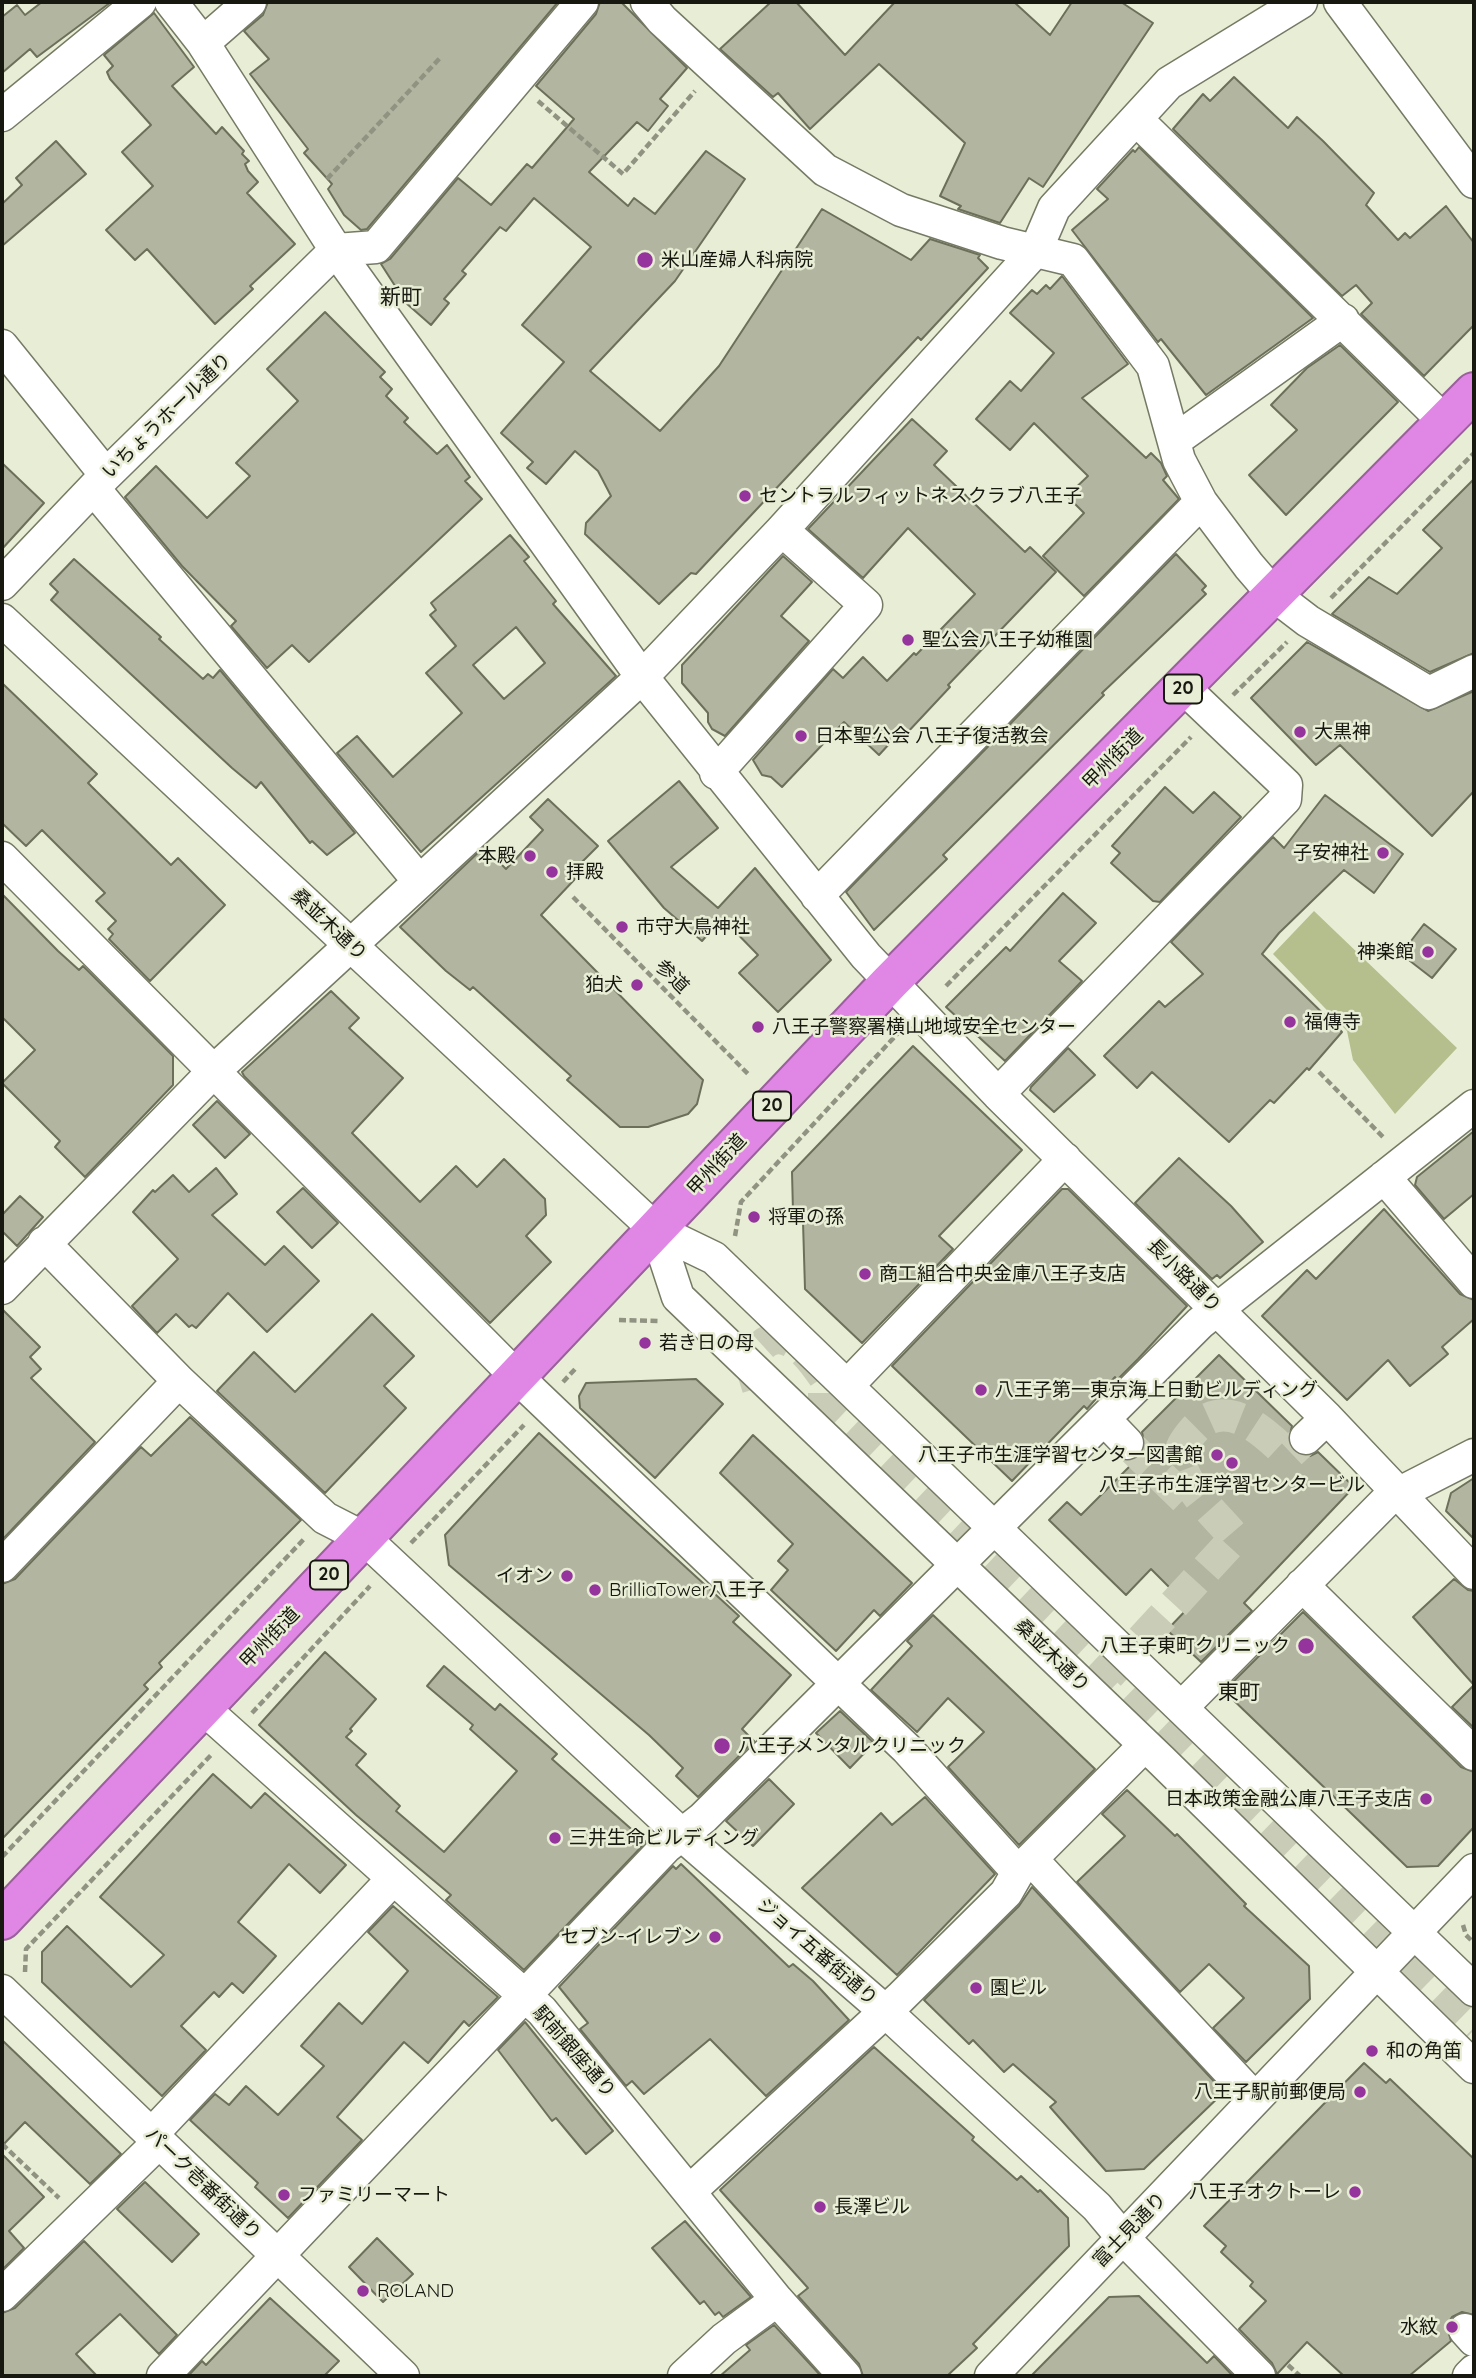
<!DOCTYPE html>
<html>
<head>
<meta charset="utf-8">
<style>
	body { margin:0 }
	#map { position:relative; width:1476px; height:2378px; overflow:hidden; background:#e8edd5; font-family:Quicksand,sans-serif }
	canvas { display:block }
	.frame { position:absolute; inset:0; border:4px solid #171810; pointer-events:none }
</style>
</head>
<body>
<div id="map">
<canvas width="1476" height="2378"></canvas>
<div class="frame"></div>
</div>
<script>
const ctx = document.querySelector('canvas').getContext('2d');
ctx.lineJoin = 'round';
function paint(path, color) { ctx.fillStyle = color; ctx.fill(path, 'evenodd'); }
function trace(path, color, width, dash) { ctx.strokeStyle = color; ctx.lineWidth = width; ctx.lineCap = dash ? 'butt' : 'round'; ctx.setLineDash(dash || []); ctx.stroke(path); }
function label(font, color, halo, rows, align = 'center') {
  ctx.font = font + ' Quicksand,"Noto Sans JP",sans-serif'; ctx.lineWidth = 5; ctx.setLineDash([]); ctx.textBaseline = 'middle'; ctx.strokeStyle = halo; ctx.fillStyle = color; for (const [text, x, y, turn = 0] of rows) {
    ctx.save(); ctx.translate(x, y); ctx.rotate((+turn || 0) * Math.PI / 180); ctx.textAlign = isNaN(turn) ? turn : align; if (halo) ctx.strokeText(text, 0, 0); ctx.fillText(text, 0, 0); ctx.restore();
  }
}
paint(new Path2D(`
	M 1314,911 L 1457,1048 L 1395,1114 L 1353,1060 L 1347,1031 L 1273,954 Z`), '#b5be8d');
const building = new Path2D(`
	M 42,2 L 111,2 L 37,57 L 30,49 L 2,73 L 2,17 L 17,5 L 25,15 Z
	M 268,2 L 558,2 L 367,229 L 361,230 L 344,215 L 328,189 L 332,184 L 304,153 L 308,149 L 250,74 L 269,59 L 244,31 L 263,15 Z
	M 600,2 L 621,2 L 687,68 L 660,99 L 668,106 L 648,131 L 637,122 L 589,172 L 628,206 L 634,198 L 655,214 L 706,151 L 745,179 L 675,281 L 590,371 L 660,431 L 719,366 L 822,209 L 911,260 L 930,239 L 980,255 L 978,258 L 988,268 L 921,340 L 918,337 L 696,574 L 691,573 L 659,604 L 585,534 L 586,523 L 611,496 L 598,471 L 575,451 L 546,484 L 527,468 L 533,462 L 501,433 L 564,362 L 522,325 L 591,247 L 534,198 L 506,231 L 500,227 L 462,271 L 466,274 L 444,299 L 449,303 L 431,325 L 406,303 L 381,264 L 390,259 L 458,178 L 491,205 L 527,164 L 532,168 L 574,119 L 536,86 L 596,14 Z
	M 771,2 L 796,2 L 845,55 L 895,2 L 1014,2 L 1050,35 L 1072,2 L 1121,2 L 1153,23 L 1043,187 L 1029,178 L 1000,223 L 958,209 L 961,206 L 940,196 L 965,143 L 879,64 L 810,129 L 778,93 L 773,97 L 720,49 Z
	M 154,13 L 194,67 L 172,86 L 216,134 L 222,127 L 244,151 L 242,154 L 249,161 L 245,164 L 248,171 L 258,182 L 247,193 L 295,244 L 250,286 L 253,289 L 215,324 L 147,249 L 135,260 L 106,230 L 153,186 L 122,152 L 151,125 L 110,79 L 107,72 L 113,66 L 104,55 Z
	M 1234,77 L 1288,128 L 1297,117 L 1323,141 L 1374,193 L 1366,205 L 1398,240 L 1405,233 L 1410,238 L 1446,206 L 1474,243 L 1474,325 L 1424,376 L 1361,314 L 1372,303 L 1356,285 L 1342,296 L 1173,129 L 1203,94 L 1210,101 Z
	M 56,141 L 86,174 L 2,246 L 2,204 L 22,185 L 16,178 Z
	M 1139,147 L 1313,318 L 1206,395 L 1161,339 L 1158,342 L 1072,230 L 1108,199 L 1097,189 L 1133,150 L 1135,152 Z
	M 1062,276 L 1128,364 L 1082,398 L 1146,458 L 1151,453 L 1161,463 L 1167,476 L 1163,480 L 1179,499 L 1084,596 L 1043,556 L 1084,513 L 1067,496 L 1088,476 L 1034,423 L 1010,450 L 976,419 L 1010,381 L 1021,391 L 1054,353 L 1010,313 L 1032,290 L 1037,294 L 1046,285 L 1050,289 Z
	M 325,312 L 385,372 L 380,377 L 392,389 L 386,396 L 408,418 L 404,422 L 437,454 L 447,445 L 470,477 L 465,481 L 482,499 L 309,662 L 292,645 L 267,668 L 231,626 L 236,621 L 182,566 L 125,497 L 156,466 L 207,518 L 250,476 L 236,463 L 298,401 L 267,369 Z
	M 1340,345 L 1398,402 L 1286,515 L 1249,475 L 1297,430 L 1271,405 L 1307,368 Z
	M 912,419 L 947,451 L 934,465 L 1025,552 L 1030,547 L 1056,572 L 948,685 L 950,687 L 906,734 L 902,730 L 879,755 L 844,722 L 782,787 L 771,777 L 762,775 L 753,760 L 833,669 L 843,678 L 863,657 L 887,681 L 914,653 L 916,655 L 975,594 L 908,528 L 863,578 L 808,529 Z
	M 2,463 L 44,503 L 2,549 Z
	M 1474,479 L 1474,653 L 1430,672 L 1332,614 L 1369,577 L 1397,594 L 1442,548 L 1423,530 Z
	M 510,535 L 529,557 L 524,561 L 556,601 L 553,604 L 616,676 L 421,852 L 337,753 L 357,736 L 393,777 L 462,713 L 426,673 L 456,646 L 430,615 L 436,610 L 431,603 ZM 516,627 L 545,663 L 504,699 L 473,665 Z
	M 1176,554 L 1206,586 L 1202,590 L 1206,594 L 1102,693 L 1104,695 L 943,855 L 947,859 L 874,930 L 846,892 Z
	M 783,556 L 812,582 L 781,616 L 809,641 L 725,736 L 712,729 L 708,722 L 708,713 L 682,683 L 682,665 Z
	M 74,559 L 161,637 L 159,639 L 203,679 L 208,674 L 213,678 L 220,670 L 355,833 L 327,855 L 312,841 L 310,843 L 261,782 L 256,788 L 232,768 L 51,600 L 58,592 L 50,584 Z
	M 1307,642 L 1428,711 L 1474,691 L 1474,791 L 1432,836 L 1340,745 L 1316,765 L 1251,698 Z
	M 2,683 L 97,774 L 88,783 L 171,865 L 178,858 L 225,905 L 150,981 L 109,939 L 113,934 L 108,929 L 116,921 L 96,901 L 105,893 L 42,830 L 26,846 L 2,823 Z
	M 679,781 L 718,828 L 671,867 L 718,908 L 755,868 L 831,960 L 778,1012 L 739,973 L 758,955 L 722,918 L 702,941 L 664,908 L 608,841 Z
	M 1165,787 L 1193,813 L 1214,792 L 1241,817 L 1160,902 L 1153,901 L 1111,863 L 1120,853 L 1112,846 Z
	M 1325,795 L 1403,854 L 1374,893 L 1344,870 L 1279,933 L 1262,954 L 1342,1032 L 1309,1070 L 1307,1068 L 1274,1103 L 1270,1100 L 1229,1142 L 1152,1072 L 1137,1088 L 1104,1056 L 1159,1001 L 1165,1007 L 1203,974 L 1171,942 L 1273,837 L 1284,848 Z
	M 548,799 L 598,846 L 570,874 L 575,879 L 541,915 L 703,1080 L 697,1104 L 688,1114 L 648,1127 L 620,1127 L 567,1080 L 571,1076 L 473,987 L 470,990 L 446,971 L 400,927 L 484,847 L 506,869 L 543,830 L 530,817 Z
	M 1063,893 L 1096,923 L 1059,961 L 1082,981 L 1005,1061 L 946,1007 L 1006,947 L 1010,951 Z
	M 2,894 L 58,951 L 79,970 L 83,966 L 173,1056 L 173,1085 L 85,1177 L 55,1147 L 60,1141 L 2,1083 L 35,1050 L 2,1017 Z
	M 1424,924 L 1456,949 L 1432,978 L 1401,954 Z
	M 331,991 L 359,1018 L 349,1028 L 403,1078 L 352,1133 L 420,1202 L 456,1166 L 477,1187 L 504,1159 L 545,1199 L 546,1215 L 526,1236 L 551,1262 L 490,1323 L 244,1076 L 242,1072 Z
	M 913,1046 L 1022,1150 L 939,1236 L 953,1249 L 862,1343 L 805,1289 L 803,1222 L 793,1212 L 792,1172 Z
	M 1068,1048 L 1095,1075 L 1054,1112 L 1030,1090 L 1031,1087 Z
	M 217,1101 L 250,1134 L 225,1158 L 193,1125 Z
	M 1474,1131 L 1474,1194 L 1444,1219 L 1415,1185 L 1417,1177 Z
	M 1179,1158 L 1231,1206 L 1263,1242 L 1220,1278 L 1217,1275 L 1212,1279 L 1135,1203 Z
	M 216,1168 L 237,1194 L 212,1215 L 265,1265 L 284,1246 L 319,1281 L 267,1332 L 228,1293 L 196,1328 L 192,1325 L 189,1327 L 176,1314 L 157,1333 L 132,1306 L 178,1259 L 133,1212 L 153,1190 L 155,1192 L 173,1175 L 189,1192 Z
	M 303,1188 L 338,1223 L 312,1248 L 277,1212 Z
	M 1062,1189 L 1068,1189 L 1187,1306 L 1138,1359 L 1117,1380 L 1115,1377 L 1087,1409 L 1084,1406 L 1012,1481 L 892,1366 Z
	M 20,1196 L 43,1217 L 17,1246 L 2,1231 L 2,1215 Z
	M 1384,1209 L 1460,1294 L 1474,1300 L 1474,1319 L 1442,1347 L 1448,1354 L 1410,1386 L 1388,1360 L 1347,1400 L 1262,1316 L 1307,1270 L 1316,1279 Z
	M 2,1309 L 40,1347 L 30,1357 L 41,1369 L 31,1378 L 95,1442 L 2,1540 Z
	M 372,1314 L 414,1356 L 384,1386 L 406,1408 L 325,1493 L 217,1391 L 254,1352 L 295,1392 Z
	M 1219,1355 L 1292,1426 L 1288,1442 L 1293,1451 L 1310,1456 L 1318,1452 L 1354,1487 L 1244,1603 L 1252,1611 L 1201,1662 L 1167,1630 L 1189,1607 L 1151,1569 L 1126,1595 L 1049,1520 L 1067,1502 L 1081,1515 L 1140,1456 L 1145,1447 L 1142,1432 Z
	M 696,1379 L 723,1404 L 655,1478 L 580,1408 L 579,1396 L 586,1383 Z
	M 190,1417 L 301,1520 L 159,1663 L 162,1667 L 144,1685 L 148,1689 L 2,1839 L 2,1584 L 15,1579 L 141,1447 L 151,1456 Z
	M 539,1433 L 739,1616 L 733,1622 L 791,1675 L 742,1729 L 754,1741 L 698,1797 L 676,1776 L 683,1768 L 649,1735 L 449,1565 L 445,1535 Z
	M 753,1435 L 912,1583 L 880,1616 L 874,1610 L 836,1651 L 771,1590 L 788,1570 L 778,1561 L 793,1544 L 720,1473 Z
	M 1474,1478 L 1474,1539 L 1446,1511 L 1451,1493 Z
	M 1454,1579 L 1468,1590 L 1474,1591 L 1474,1728 L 1452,1707 L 1474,1685 L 1413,1617 Z
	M 1303,1612 L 1461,1767 L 1474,1772 L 1474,1827 L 1438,1866 L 1407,1867 L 1226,1693 L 1228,1687 Z
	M 933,1615 L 1095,1769 L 1019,1845 L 948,1767 L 984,1732 L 948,1698 L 917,1732 L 871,1690 L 912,1646 L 907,1641 Z
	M 325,1652 L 376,1699 L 350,1729 L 352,1731 L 346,1737 L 366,1754 L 356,1765 L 400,1806 L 396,1811 L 444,1852 L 517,1771 L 470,1729 L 473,1725 L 427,1686 L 444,1666 L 495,1710 L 500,1704 L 557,1754 L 552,1759 L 646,1842 L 524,1970 L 446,1900 L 451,1895 L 356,1815 L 259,1725 Z
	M 840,1711 L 874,1743 L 850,1768 L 816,1733 Z
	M 213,1774 L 251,1808 L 265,1793 L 346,1865 L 320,1893 L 289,1864 L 238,1922 L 276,1956 L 243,1993 L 232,1983 L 219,1997 L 214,1992 L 181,2026 L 206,2050 L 162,2096 L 42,1982 L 42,1952 L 67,1926 L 131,1987 L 164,1955 L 100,1897 Z
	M 769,1779 L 794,1804 L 753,1846 L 726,1821 Z
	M 1127,1790 L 1175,1836 L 1177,1834 L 1246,1904 L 1244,1906 L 1309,1966 L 1310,1999 L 1246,2062 L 1213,2028 L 1244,1998 L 1209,1964 L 1180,1992 L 1077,1882 L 1125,1836 L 1102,1814 Z
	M 925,1797 L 995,1874 L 897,1975 L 802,1888 L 881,1813 L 892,1825 Z
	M 681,1864 L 789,1967 L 793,1964 L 813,1981 L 849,2020 L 766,2096 L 710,2039 L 644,2094 L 632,2081 L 626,2086 L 580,2029 L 588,2023 L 559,1987 L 673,1866 L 676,1869 Z
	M 1032,1887 L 1224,2092 L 1144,2169 L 1106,2171 L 1050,2107 L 1056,2102 L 1013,2064 L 1004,2072 L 973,2040 L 969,2044 L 924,2000 L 1019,1906 Z
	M 393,1906 L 498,1997 L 469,2026 L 464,2021 L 428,2063 L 404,2042 L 337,2117 L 362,2140 L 288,2218 L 255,2187 L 258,2183 L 190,2120 L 215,2094 L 229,2105 L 246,2086 L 278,2115 L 324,2066 L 301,2046 L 339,2003 L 362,2024 L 408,1971 L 368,1932 Z
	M 525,2022 L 613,2131 L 586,2154 L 556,2118 L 552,2121 L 498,2050 Z
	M 2,2040 L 121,2154 L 90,2184 L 25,2122 L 2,2146 Z
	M 874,2047 L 974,2137 L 972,2140 L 1017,2180 L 1021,2176 L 1038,2192 L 1040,2190 L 1068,2218 L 1069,2246 L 973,2344 L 977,2348 L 947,2376 L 863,2376 L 859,2364 L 798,2296 L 808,2288 L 720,2190 Z
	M 1364,2063 L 1386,2083 L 1390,2079 L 1474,2159 L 1474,2315 L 1462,2312 L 1452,2317 L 1447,2325 L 1451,2341 L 1409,2376 L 1344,2376 L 1307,2342 L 1277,2374 L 1272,2363 L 1239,2329 L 1266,2301 L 1250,2286 L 1253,2282 L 1221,2252 L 1226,2246 L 1204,2226 Z
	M 2,2154 L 44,2197 L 9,2231 L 24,2248 L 2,2270 Z
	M 145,2182 L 199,2234 L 172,2262 L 117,2209 Z
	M 685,2221 L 751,2297 L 723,2317 L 719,2312 L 715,2315 L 704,2301 L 700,2304 L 652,2248 Z
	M 377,2238 L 413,2274 L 383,2302 L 349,2267 Z
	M 84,2241 L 177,2335 L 159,2354 L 120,2314 L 76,2354 L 97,2376 L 2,2376 L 2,2313 L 15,2308 Z
	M 1139,2296 L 1207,2363 L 1214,2356 L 1233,2376 L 1031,2376 L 1109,2297 Z
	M 270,2298 L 339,2361 L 324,2376 L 188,2376 L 202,2361 L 206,2365 Z
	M 774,2325 L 821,2376 L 720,2376 L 750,2350 L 746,2345 Z`);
paint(building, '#b2b6a0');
trace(building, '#6c705b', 2);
trace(new Path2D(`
	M 758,1388 L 750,1362 C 775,1315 804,1347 824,1377 L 824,1405 L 1109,1675 L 1474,2030
	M 1127,1443 L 1194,1508
	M 1109,1675 L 1235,1538 C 1217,1516 1185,1489 1180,1460 C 1178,1449 1186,1439 1193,1431 C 1225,1394 1263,1431 1288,1455 L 1306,1438`), '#c9cdb7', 32, [32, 16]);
const minor = new Path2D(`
	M 171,2 L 203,43 L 336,250 L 642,677 L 866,956 L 998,1094 L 1327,1418 L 1474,1573
	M 647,2 L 662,20 L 825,170 L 901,210 L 1002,243 L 1073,260 L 1153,366 L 1179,460 L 1201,502 L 1249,566 L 1274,595 L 1308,621 L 1429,693 L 1474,671
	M 1340,2 L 1474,182
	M 203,43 L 250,2
	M 2,115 L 140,2
	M 1136,119 L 1445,422
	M 2,346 L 106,475
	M 1174,441 L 1343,320
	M 94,489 L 419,881
	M 2,584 L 106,475 L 336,250 L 376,247 L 582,2
	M 2,620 L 656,1230 L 714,1258 L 1474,1990
	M 716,773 L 866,605 L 782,530
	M 2,858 L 517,1377 L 907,1749 L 1018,1872
	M 817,896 L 1201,502
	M 998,1094 L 1285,799 L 1286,785 L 1184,688
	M 1384,1177 L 1474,1282
	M 656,1230 L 678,1297 L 1161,1760 L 1474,2067
	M 44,1243 L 179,1381 L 325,1518 L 364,1538 L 682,1835 L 885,2011 L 1097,2207 L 1123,2238 L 1259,2376
	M 2,1288 L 215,1070 L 642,677 L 782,530 L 1036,250 L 1054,208 L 1169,83 L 1301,2
	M 847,1386 L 1065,1159
	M 1104,1419 L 1127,1443
	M 1306,1438 L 1327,1418
	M 2,1566 L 179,1381
	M 1302,1585 L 1474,1754
	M 1182,1707 L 1388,1499 L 1474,1455
	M 203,1708 L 542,2011 L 777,2300 L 845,2376
	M 1031,1859 L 1255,2099
	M 2,1991 L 403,2376
	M 151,2135 L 393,1879
	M 690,2191 L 900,1998 L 1006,1893 L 1018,1872 L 1145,1745
	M 2,2295 L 159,2142
	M 1465,2330 L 1474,2340
	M 163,2376 L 666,1847 L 703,1818 L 1200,1323 L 1474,1106
	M 684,2376 L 724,2339 L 777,2300
	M 991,2376 L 1474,1870
	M 1469,2376 L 1474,2371`);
const highway = new Path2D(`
	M 2,1920 L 889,983 L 1474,392`);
trace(minor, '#757a65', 35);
trace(highway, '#9a609b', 42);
trace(new Path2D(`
	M 538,101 L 623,174 L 695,91
	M 327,179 L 440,58
	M 1331,598 L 1474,453
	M 1233,695 L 1287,642
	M 573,897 L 750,1076
	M 946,986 L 1191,737
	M 1319,1072 L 1384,1138
	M 735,1236 L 741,1202 L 900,1031
	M 619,1320 L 658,1321
	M 563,1382 L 576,1368
	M 411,1543 L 524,1425
	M 252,1713 L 370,1586
	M 2,1857 L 305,1538
	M 1463,1925 L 1466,1935 L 1474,1943
	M 25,1972 L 26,1949 L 212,1754
	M 2,2144 L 59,2198
	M 1288,2365 L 1300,2376`), '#909382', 4.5, [7, 3.5]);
trace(minor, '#fff', 32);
trace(highway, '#e087e6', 38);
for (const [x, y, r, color] of [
	[645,260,9,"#94349c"],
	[745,496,7,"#94349c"],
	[908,640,7,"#94349c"],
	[1300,732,7,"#94349c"],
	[801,736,7,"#94349c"],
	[1383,853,7,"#94349c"],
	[530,856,7,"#94349c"],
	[552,872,7,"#94349c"],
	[622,927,7,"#94349c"],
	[1428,952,7,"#94349c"],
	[637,985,7,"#94349c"],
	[1290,1022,7,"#94349c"],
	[758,1027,7,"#94349c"],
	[754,1217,7,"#94349c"],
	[865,1274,7,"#94349c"],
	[645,1343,7,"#94349c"],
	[981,1390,7,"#94349c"],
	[1217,1455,7,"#94349c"],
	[1232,1463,7,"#94349c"],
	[567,1576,7,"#94349c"],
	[595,1590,7,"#94349c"],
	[1306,1646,9,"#94349c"],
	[722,1746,9,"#94349c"],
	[1426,1799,7,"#94349c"],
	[555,1838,7,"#94349c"],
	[715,1937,7,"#94349c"],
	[976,1988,7,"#94349c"],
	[1372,2051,7,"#94349c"],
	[1360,2092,7,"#94349c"],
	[1355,2192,7,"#94349c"],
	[284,2195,7,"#94349c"],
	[820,2207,7,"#94349c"],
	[363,2291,7,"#94349c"],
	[1452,2327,7,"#94349c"]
]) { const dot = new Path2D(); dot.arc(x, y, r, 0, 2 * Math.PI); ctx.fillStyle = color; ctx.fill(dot); trace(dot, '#e8edd5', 2.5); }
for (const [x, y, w] of [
	[1183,689,38],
	[772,1106,38],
	[329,1575,38]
]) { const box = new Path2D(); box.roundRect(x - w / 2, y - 14.5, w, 29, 5); ctx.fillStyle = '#e8edd5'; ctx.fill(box); trace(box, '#171810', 2); }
label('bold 18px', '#171810', null, [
	["20",1183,689],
	["20",772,1106],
	["20",329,1575]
]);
label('19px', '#171810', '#e8edd5', [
	["米山産婦人科病院",661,260],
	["セントラルフィットネスクラブ八王子",759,496],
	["聖公会八王子幼稚園",922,640],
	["大黒神",1314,732],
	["日本聖公会 八王子復活教会",815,736],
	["子安神社",1369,853,"right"],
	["本殿",516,856,"right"],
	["拝殿",566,872],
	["市守大鳥神社",636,927],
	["神楽館",1414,952,"right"],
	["狛犬",623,985,"right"],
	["福傳寺",1304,1022],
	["八王子警察署横山地域安全センター",772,1027],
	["将軍の孫",768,1217],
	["商工組合中央金庫八王子支店",879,1274],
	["若き日の母",659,1343],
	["八王子第一東京海上日動ビルディング",995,1390],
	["八王子市生涯学習センター図書館",1203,1455,"right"],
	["八王子市生涯学習センタービル",1232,1485,"center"],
	["イオン",553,1576,"right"],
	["BrilliaTower八王子",609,1590],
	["八王子東町クリニック",1290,1646,"right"],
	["八王子メンタルクリニック",738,1746],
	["日本政策金融公庫八王子支店",1412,1799,"right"],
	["三井生命ビルディング",569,1838],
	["セブン-イレブン",701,1937,"right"],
	["園ビル",990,1988],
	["和の角笛",1386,2051],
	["八王子駅前郵便局",1346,2092,"right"],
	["八王子オクトーレ",1341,2192,"right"],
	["ファミリーマート",298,2195],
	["長澤ビル",834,2207],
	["ROLAND",377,2291],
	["水紋",1438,2327,"right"]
], 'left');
label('19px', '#171810', '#e8edd5', [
	["いちょうホール通り",167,416,-44],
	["甲州街道",1113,759,-45],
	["桑並木通り",329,925,43],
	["参道",672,977,45],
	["甲州街道",717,1165,-47],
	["長小路通り",1184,1276,45],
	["甲州街道",270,1638,-46],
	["桑並木通り",1052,1656,44],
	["ジョイ五番街通り",817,1952,41],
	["駅前銀座通り",574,2052,49],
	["パーク壱番街通り",203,2184,44],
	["富士見通り",1130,2230,-46]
]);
label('21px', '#171810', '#e8edd5', [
	["新町",401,298],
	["東町",1239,1693]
]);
</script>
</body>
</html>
